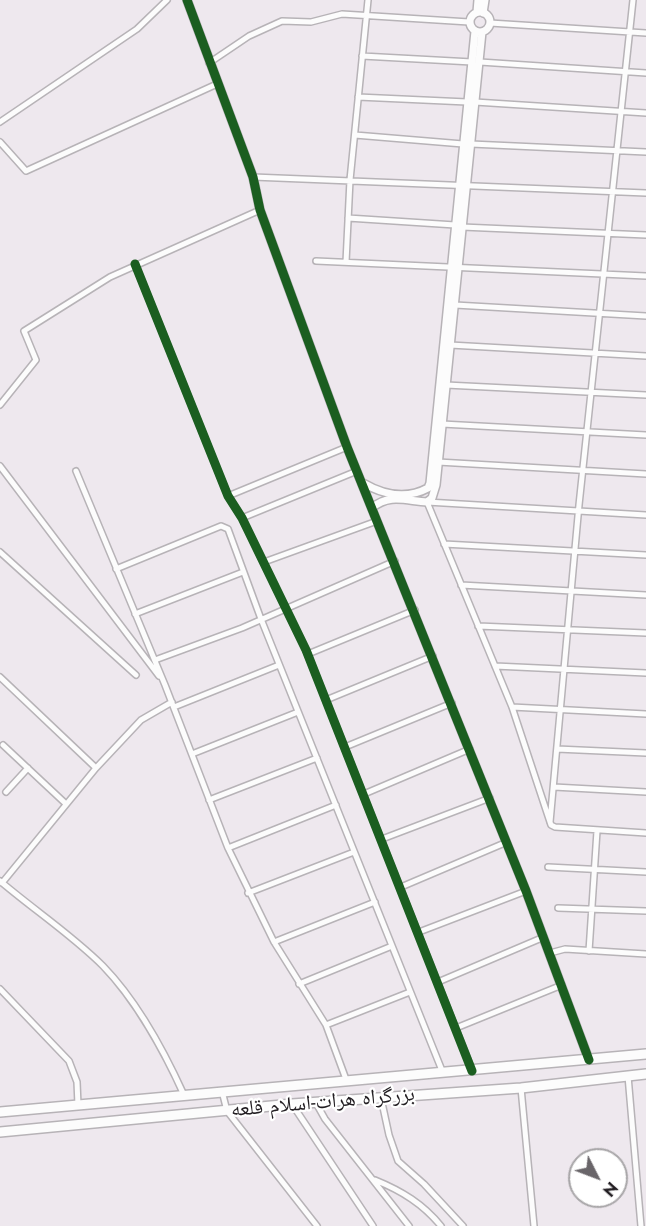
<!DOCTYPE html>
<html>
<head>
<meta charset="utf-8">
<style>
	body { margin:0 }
	#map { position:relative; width:646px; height:1226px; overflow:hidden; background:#eee8ee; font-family:Jost,sans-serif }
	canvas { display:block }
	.north { position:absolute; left:568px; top:1148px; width:60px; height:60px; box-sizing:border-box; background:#fff; border:2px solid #a7a5a7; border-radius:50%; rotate:132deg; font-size:16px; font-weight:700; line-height:24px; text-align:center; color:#221e22 }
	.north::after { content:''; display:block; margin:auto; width:21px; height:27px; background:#696569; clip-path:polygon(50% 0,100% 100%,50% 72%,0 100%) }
</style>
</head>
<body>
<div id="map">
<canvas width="646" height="1226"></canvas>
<div class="north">N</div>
</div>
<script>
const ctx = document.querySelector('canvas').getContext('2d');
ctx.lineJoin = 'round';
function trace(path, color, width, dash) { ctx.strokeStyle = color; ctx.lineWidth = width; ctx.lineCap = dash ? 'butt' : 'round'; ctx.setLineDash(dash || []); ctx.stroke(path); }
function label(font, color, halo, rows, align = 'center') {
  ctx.font = font + ' Jost,"Noto Naskh Arabic",sans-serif'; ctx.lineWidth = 4.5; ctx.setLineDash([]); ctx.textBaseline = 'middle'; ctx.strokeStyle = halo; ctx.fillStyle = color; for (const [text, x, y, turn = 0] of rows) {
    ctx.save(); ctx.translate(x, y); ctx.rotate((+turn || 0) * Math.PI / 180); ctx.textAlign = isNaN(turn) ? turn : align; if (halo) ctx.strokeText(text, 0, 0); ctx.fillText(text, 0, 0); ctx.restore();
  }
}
const minor = new Path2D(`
	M 490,23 L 646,33
	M 362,56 L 472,62
	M 480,62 L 646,73
	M 209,63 L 249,36 L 282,21 L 311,22 L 342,14 L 469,22
	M 358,97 L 467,102
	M 475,102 L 646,113
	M 0,122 L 137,29 L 167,0
	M 355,135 L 463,144
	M 0,142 L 26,171 L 217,84
	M 471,144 L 646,152
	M 253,177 L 646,193
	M 348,218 L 455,225
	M 462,227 L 646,235
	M 316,261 L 646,276
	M 346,262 L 350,180 L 368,0
	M 135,264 L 228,496 L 242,518 L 306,650 L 472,1070
	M 455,305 L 646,316
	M 450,345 L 646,356
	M 446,385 L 646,395
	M 0,405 L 36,360 L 24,331 L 110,277 L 260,210
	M 442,424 L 646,435
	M 438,462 L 646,474
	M 0,466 L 159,676
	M 76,471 L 165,685 L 228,848 L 274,942 L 326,1025 L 347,1082
	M 228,496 L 347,447
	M 646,515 L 427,502 L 512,707 L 551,825 L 555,827 L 646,833
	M 242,518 L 357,471
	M 444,544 L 646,555
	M 0,552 L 136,675
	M 264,562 L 377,521
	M 116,569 L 221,526 L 228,529 L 261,619 L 443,1073
	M 461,585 L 646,595
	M 135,614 L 243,572
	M 478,626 L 646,633
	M 308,654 L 415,610
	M 155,660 L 242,628 L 395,561
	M 495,666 L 646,673
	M 0,677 L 96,768
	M 326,700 L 433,656
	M 174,707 L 279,665
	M 512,707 L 646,714
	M 3,745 L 65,803
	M 345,747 L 452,703
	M 557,749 L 646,753
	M 192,754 L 298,712
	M 554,787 L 646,792
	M 6,792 L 28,768
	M 364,794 L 470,749
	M 209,800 L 317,758
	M 550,822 L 579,505 L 633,0
	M 382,839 L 490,798
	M 228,848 L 336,805
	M 548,867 L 646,872
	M 0,881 C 34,910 72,935 103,966 C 136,1000 165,1053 184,1095
	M 2,883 L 96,768 L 141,720 L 172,702
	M 401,887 L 507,842
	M 248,893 L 354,852
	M 558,908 L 646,911
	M 419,932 L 526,891
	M 274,942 L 375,902
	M 589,951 L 597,831
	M 550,953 L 565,949 L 646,954
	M 438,982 L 544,937
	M 299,984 L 392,946
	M 0,989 L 69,1061 L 77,1082 L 78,1105
	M 326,1025 L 410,992
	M 456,1028 L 562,985
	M 628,1076 L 641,1226
	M 521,1088 L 534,1226
	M 222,1091 L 227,1111 L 317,1226
	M 381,1098 L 389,1135 L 398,1161 L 424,1184 L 463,1226
	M 316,1103 L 325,1119 L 409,1226
	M 292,1104 L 373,1226
	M 375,1180 C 402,1191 423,1204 441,1226`);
const tertiary = new Path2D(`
	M 187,0 L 253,177 L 260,210 L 347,447 L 526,891 L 589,1060
	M470 22a10 10 0 1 1 20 0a10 10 0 1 1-20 0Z
	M 477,12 L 478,0
	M 483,13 L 485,0
	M 363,483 C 382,494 406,500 428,488 L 430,483 L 475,31
	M 372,508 C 389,493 407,501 427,502 L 432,498 L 436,485 L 482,32`);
const trunk = new Path2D(`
	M 0,1112 L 646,1054
	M 0,1132 L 292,1104 L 521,1088 L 646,1074`);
trace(minor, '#b7b3b7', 8);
trace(tertiary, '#b7b3b7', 10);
trace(trunk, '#b7b3b7', 12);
trace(minor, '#fcfcfc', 5);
trace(tertiary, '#fcfcfc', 7);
trace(trunk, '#fcfcfc', 9);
trace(new Path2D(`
	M 187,0 L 253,177 L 260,210 L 347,447 L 526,891 L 589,1060
	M 135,264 L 228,496 L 242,518 L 306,650 L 472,1071`), '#1b5e20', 9);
label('21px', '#221e22', '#fff', [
	["بزرگراه هرات-اسلام قلعه",323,1103,-5]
]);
</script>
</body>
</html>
